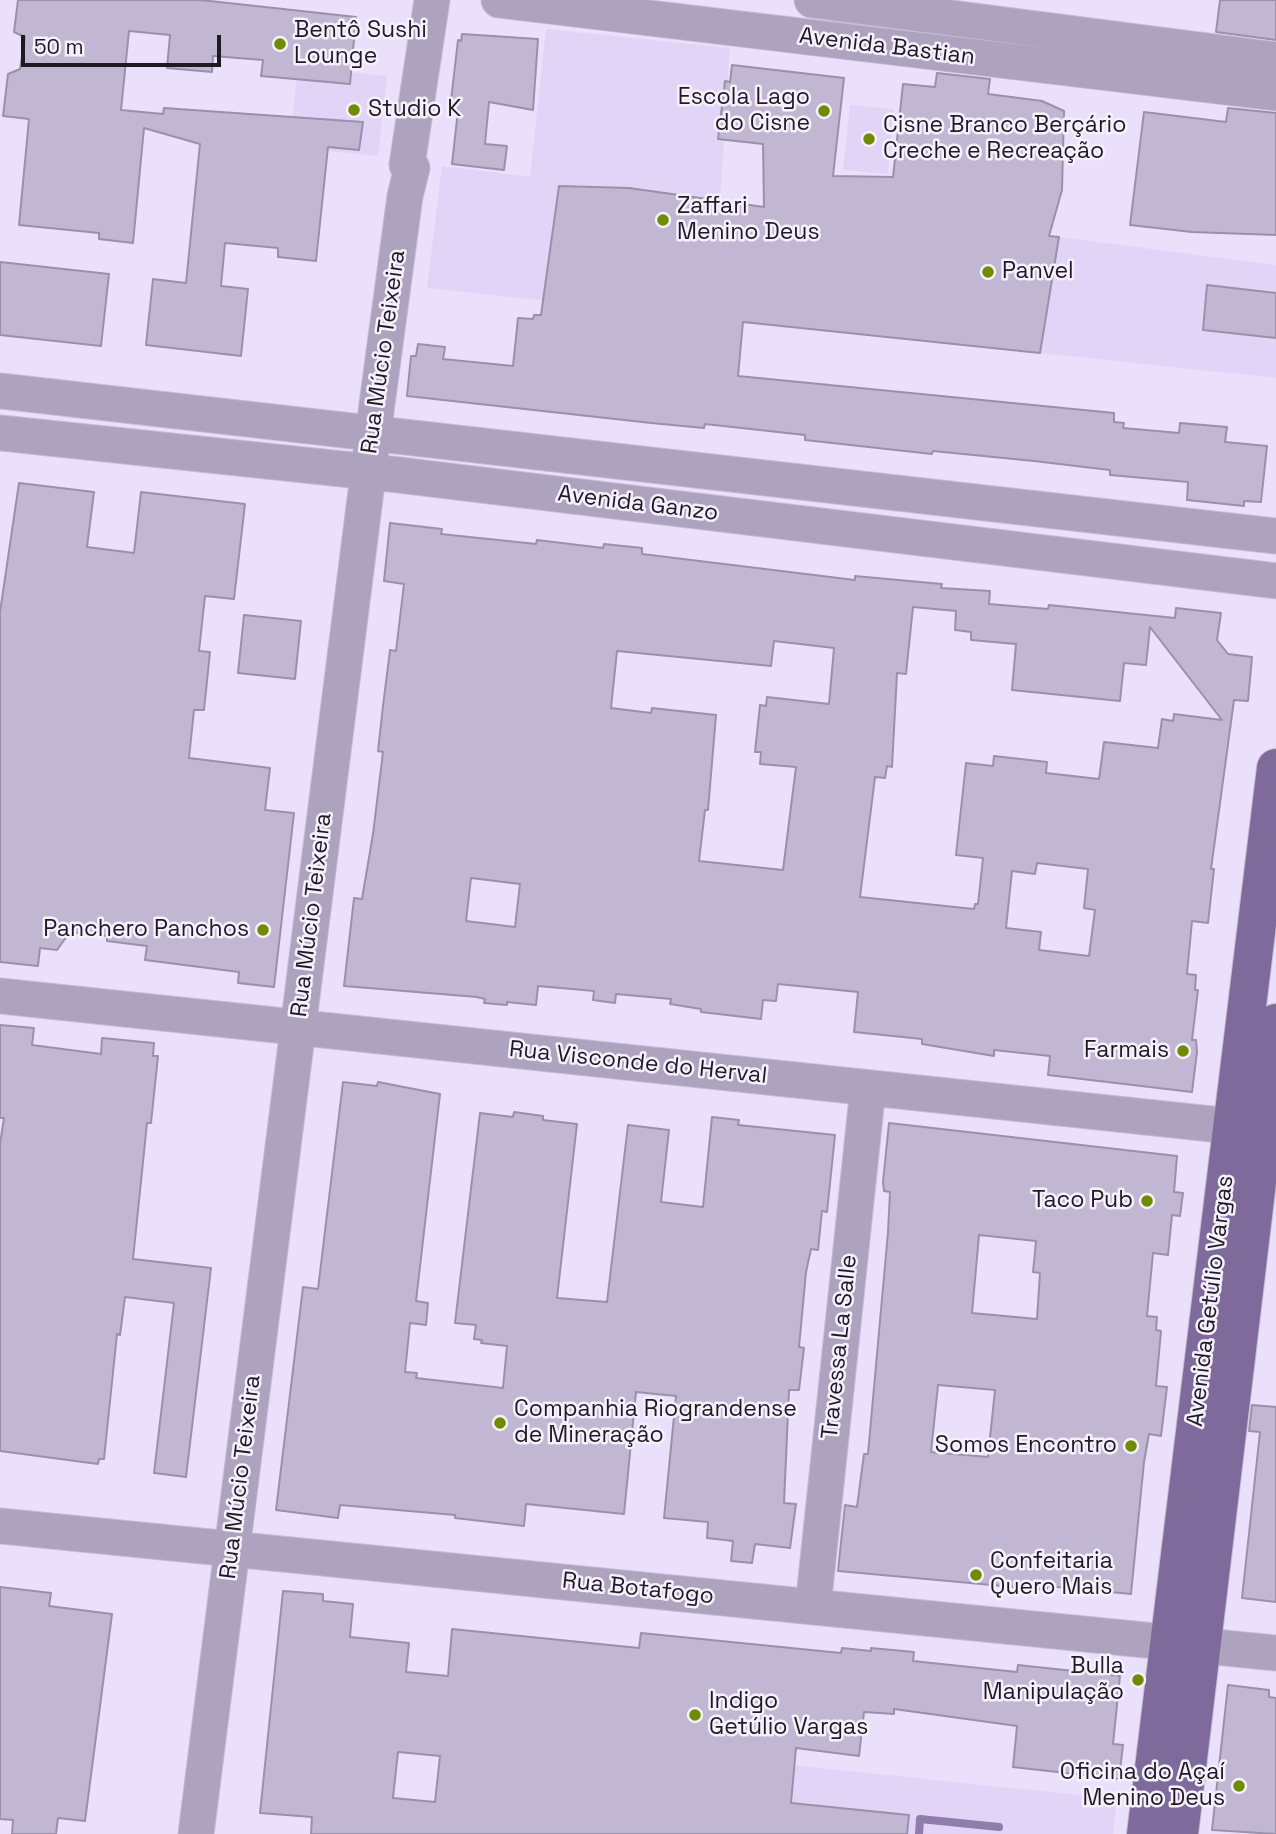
<!DOCTYPE html>
<html>
<head>
<meta charset="utf-8">
<style>
	body { margin:0 }
	#map { position:relative; width:1276px; height:1834px; overflow:hidden; background:#eae0fc; font-family:"Space Grotesk",sans-serif }
	canvas { display:block }
	.scale { position:absolute; left:21px; top:35px; width:200px; height:32px; box-sizing:border-box; border:4px solid #1e1a24; border-top:0; padding-left:9px; font-size:21px; line-height:24px; white-space:nowrap; color:#1e1a24; -webkit-text-stroke:5px #f5f0fc; paint-order:stroke }
</style>
</head>
<body>
<div id="map">
<canvas width="1276" height="1834"></canvas>
<div class="scale">50 m</div>
</div>
<script>
const ctx = document.querySelector('canvas').getContext('2d');
ctx.lineJoin = 'round';
function paint(path, color) { ctx.fillStyle = color; ctx.fill(path, 'evenodd'); }
function trace(path, color, width, dash) { ctx.strokeStyle = color; ctx.lineWidth = width; ctx.lineCap = dash ? 'butt' : 'round'; ctx.setLineDash(dash || []); ctx.stroke(path); }
function label(font, color, halo, rows, align = 'center') {
  ctx.font = font + ' "Space Grotesk",sans-serif'; ctx.lineWidth = 5; ctx.setLineDash([]); ctx.textBaseline = 'middle'; ctx.strokeStyle = halo; ctx.fillStyle = color; for (const [text, x, y, turn = 0] of rows) {
    ctx.save(); ctx.translate(x, y); ctx.rotate((+turn || 0) * Math.PI / 180); ctx.textAlign = isNaN(turn) ? turn : align; if (halo) ctx.strokeText(text, 0, 0); ctx.fillText(text, 0, 0); ctx.restore();
  }
}
paint(new Path2D(`
	M 546,29 L 730,48 L 720,202 L 1059,237 L 1276,265 L 1276,378 L 427,288 L 442,166 L 530,177 Z
	M 298,66 L 387,76 L 378,156 L 289,147 Z
	M 850,105 L 894,109 L 888,174 L 843,170 Z
	M 641,1633 L 764,1645 L 753,1761 L 1117,1799 L 1113,1834 L 620,1834 Z`), '#e1d4f7');
trace(new Path2D(`
	M 919,1834 L 920,1819 L 999,1827`), '#907dac', 8);
const building = new Path2D(`
	M 18,0 L 201,0 L 356,17 L 350,84 L 261,76 L 263,60 L 213,56 L 212,72 L 167,68 L 170,35 L 129,31 L 121,110 L 163,114 L 164,108 L 363,122 L 359,150 L 328,147 L 316,261 L 278,257 L 278,248 L 225,243 L 221,286 L 248,289 L 241,356 L 146,345 L 153,279 L 186,283 L 200,144 L 144,128 L 133,243 L 99,239 L 99,233 L 19,225 L 29,119 L 3,116 L 8,74 L 20,69 L 25,37 L 14,32 Z
	M 1220,0 L 1276,0 L 1276,40 L 1216,32 Z
	M 462,34 L 538,39 L 533,110 L 489,102 L 485,144 L 507,146 L 504,170 L 452,164 L 458,110 L 450,109 L 458,40 L 461,41 Z
	M 732,65 L 844,78 L 833,176 L 893,177 L 903,84 L 935,87 L 937,73 L 990,79 L 988,94 L 1042,101 L 1064,111 L 1062,190 L 1049,236 L 1059,237 L 1040,353 L 743,322 L 738,376 L 1114,413 L 1114,422 L 1124,423 L 1123,428 L 1179,433 L 1180,423 L 1227,427 L 1225,442 L 1267,446 L 1261,502 L 1244,501 L 1244,506 L 1187,500 L 1188,482 L 1110,475 L 1110,470 L 1034,461 L 933,451 L 932,454 L 805,440 L 805,435 L 705,424 L 704,428 L 651,423 L 407,396 L 411,356 L 416,356 L 418,344 L 445,347 L 443,359 L 513,366 L 518,318 L 533,319 L 534,315 L 541,315 L 559,186 L 629,188 L 764,207 L 763,144 L 718,139 L 725,81 L 730,82 Z
	M 1228,108 L 1276,113 L 1276,235 L 1192,232 L 1130,225 L 1144,112 L 1226,122 Z
	M 0,262 L 109,274 L 101,346 L 0,335 Z
	M 1207,285 L 1276,293 L 1276,338 L 1203,330 Z
	M 19,483 L 94,492 L 87,547 L 134,553 L 141,492 L 245,504 L 234,599 L 205,596 L 199,651 L 210,652 L 204,710 L 194,710 L 189,758 L 270,768 L 265,810 L 294,813 L 274,987 L 238,983 L 239,972 L 145,960 L 147,946 L 107,941 L 107,936 L 70,932 L 57,950 L 40,948 L 38,966 L 0,962 L 0,612 Z
	M 390,523 L 442,529 L 441,534 L 536,544 L 537,540 L 603,548 L 604,544 L 642,548 L 642,554 L 855,580 L 855,576 L 942,584 L 941,588 L 990,591 L 989,604 L 1048,609 L 1049,605 L 1175,618 L 1176,608 L 1221,613 L 1217,640 L 1228,654 L 1252,657 L 1248,701 L 1234,700 L 1211,869 L 1214,869 L 1208,923 L 1192,921 L 1187,974 L 1196,975 L 1195,990 L 1198,990 L 1192,1040 L 1196,1040 L 1197,1052 L 1192,1092 L 1048,1075 L 1050,1056 L 994,1050 L 994,1056 L 922,1044 L 922,1039 L 854,1032 L 858,992 L 778,984 L 776,1001 L 763,1000 L 761,1019 L 701,1012 L 701,1009 L 670,1004 L 671,999 L 616,994 L 615,1003 L 593,1000 L 594,991 L 538,986 L 536,1005 L 507,1002 L 507,1005 L 484,1003 L 485,999 L 477,997 L 344,986 L 354,898 L 362,899 L 373,834 L 383,752 L 378,751 L 383,706 L 390,650 L 396,651 L 404,584 L 384,581 ZM 913,607 L 956,611 L 955,630 L 971,632 L 971,640 L 1016,644 L 1012,690 L 1120,701 L 1124,663 L 1146,665 L 1150,627 L 1222,720 L 1174,714 L 1173,721 L 1162,719 L 1158,748 L 1104,742 L 1099,779 L 1046,773 L 1047,762 L 994,756 L 993,766 L 966,763 L 956,855 L 983,858 L 978,904 L 975,904 L 974,909 L 860,897 L 875,777 L 885,778 L 887,766 L 892,767 L 897,673 L 906,674 ZM 774,641 L 834,648 L 829,704 L 767,697 L 766,706 L 760,705 L 755,752 L 761,752 L 760,764 L 796,767 L 783,870 L 699,861 L 705,810 L 708,810 L 716,715 L 652,708 L 651,713 L 611,708 L 617,651 L 771,666 ZM 1037,863 L 1088,869 L 1084,908 L 1095,910 L 1089,956 L 1039,950 L 1041,932 L 1006,928 L 1012,871 L 1035,874 ZM 471,878 L 520,884 L 515,927 L 466,921 Z
	M 244,615 L 301,621 L 295,679 L 238,673 Z
	M 0,1025 L 34,1028 L 32,1045 L 101,1054 L 102,1038 L 154,1043 L 153,1056 L 158,1056 L 151,1123 L 147,1123 L 133,1259 L 211,1268 L 186,1477 L 154,1473 L 174,1303 L 125,1297 L 120,1335 L 117,1334 L 104,1459 L 99,1459 L 98,1464 L 0,1451 L 0,1144 L 4,1118 L 0,1118 Z
	M 343,1082 L 377,1086 L 378,1082 L 440,1094 L 416,1301 L 428,1303 L 426,1325 L 410,1323 L 405,1372 L 417,1373 L 416,1378 L 503,1388 L 507,1346 L 481,1343 L 482,1340 L 474,1339 L 476,1325 L 455,1323 L 480,1113 L 513,1117 L 514,1112 L 543,1116 L 543,1120 L 577,1124 L 557,1298 L 607,1302 L 628,1125 L 669,1130 L 661,1202 L 703,1207 L 712,1117 L 739,1120 L 738,1125 L 835,1135 L 827,1212 L 822,1211 L 818,1250 L 811,1249 L 806,1272 L 799,1347 L 804,1348 L 799,1390 L 789,1390 L 784,1503 L 796,1504 L 790,1548 L 755,1544 L 752,1563 L 731,1561 L 733,1541 L 707,1538 L 708,1522 L 664,1518 L 676,1396 L 636,1392 L 624,1514 L 526,1504 L 524,1526 L 455,1518 L 455,1515 L 340,1505 L 338,1518 L 276,1510 L 303,1287 L 318,1289 Z
	M 889,1123 L 1177,1156 L 1174,1192 L 1183,1193 L 1180,1216 L 1172,1215 L 1168,1255 L 1153,1253 L 1147,1316 L 1157,1317 L 1156,1330 L 1161,1331 L 1156,1386 L 1167,1387 L 1161,1436 L 1149,1434 L 1144,1462 L 1131,1594 L 1047,1586 L 1047,1590 L 838,1571 L 845,1505 L 857,1507 L 864,1454 L 868,1454 L 888,1232 L 890,1192 L 884,1191 L 883,1182 ZM 979,1235 L 1036,1241 L 1033,1272 L 1040,1273 L 1037,1319 L 972,1313 ZM 938,1385 L 995,1390 L 988,1457 L 931,1452 Z
	M 1252,1405 L 1276,1407 L 1276,1602 L 1242,1598 L 1260,1432 L 1249,1431 Z
	M 0,1587 L 51,1593 L 49,1606 L 112,1614 L 85,1821 L 58,1818 L 56,1834 L 12,1834 L 13,1820 L 0,1819 Z
	M 283,1591 L 323,1594 L 323,1601 L 353,1604 L 350,1637 L 409,1643 L 406,1672 L 448,1676 L 452,1629 L 639,1648 L 641,1633 L 841,1653 L 842,1648 L 871,1651 L 871,1648 L 914,1652 L 913,1661 L 1017,1672 L 1018,1665 L 1120,1676 L 1113,1744 L 1123,1745 L 1119,1779 L 1013,1767 L 1017,1726 L 894,1709 L 894,1714 L 864,1712 L 859,1756 L 796,1748 L 791,1803 L 909,1815 L 907,1834 L 311,1834 L 312,1817 L 260,1813 ZM 398,1752 L 440,1756 L 435,1802 L 393,1798 Z
	M 1228,1685 L 1269,1690 L 1269,1697 L 1276,1698 L 1276,1834 L 1212,1830 Z`);
paint(building, '#c2b7d3');
trace(building, '#9990aa', 2);
const minor = new Path2D(`
	M 499,0 L 1276,93
	M 812,0 L 1276,60
	M 0,391 L 1276,536
	M 0,433 L 399,475 L 1276,581
	M 0,996 L 1259,1129
	M 0,1526 L 1276,1653
	M 813,1607 L 868,1088
	M 196,1834 L 377,404 L 405,196 L 412,168 L 407,165 L 432,0`);
const major = new Path2D(`
	M 1146,1834 L 1276,768
	M 1179,1834 L 1276,1023`);
trace(minor, '#c5bcd5', 37);
trace(major, '#c5bcd5', 40);
trace(minor, '#ada3be', 35);
trace(major, '#7e6a9b', 38);
for (const [x, y, r, color] of [
	[280,44,7,"#6f8b02"],
	[354,110,7,"#6f8b02"],
	[824,111,7,"#6f8b02"],
	[869,139,7,"#6f8b02"],
	[663,220,7,"#6f8b02"],
	[988,272,7,"#6f8b02"],
	[263,930,7,"#6f8b02"],
	[1183,1051,7,"#6f8b02"],
	[1147,1201,7,"#6f8b02"],
	[500,1423,7,"#6f8b02"],
	[1131,1446,7,"#6f8b02"],
	[976,1575,7,"#6f8b02"],
	[1138,1680,7,"#6f8b02"],
	[695,1715,7,"#6f8b02"],
	[1239,1786,7,"#6f8b02"]
]) { const dot = new Path2D(); dot.arc(x, y, r, 0, 2 * Math.PI); ctx.fillStyle = color; ctx.fill(dot); trace(dot, '#f5f0fc', 2.5); }
label('23px', '#1e1a24', '#f5f0fc', [
	["Bentô Sushi",294,31],
	["Lounge",294,57],
	["Escola Lago",810,98,"right"],
	["do Cisne",810,124,"right"],
	["Studio K",368,110],
	["Cisne Branco Berçário",883,126],
	["Creche e Recreação",883,152],
	["Zaffari",677,207],
	["Menino Deus",677,233],
	["Panvel",1002,272],
	["Panchero Panchos",249,930,"right"],
	["Farmais",1169,1051,"right"],
	["Taco Pub",1133,1201,"right"],
	["Companhia Riograndense",514,1410],
	["de Mineração",514,1436],
	["Somos Encontro",1117,1446,"right"],
	["Confeitaria",990,1562],
	["Quero Mais",990,1588],
	["Bulla",1124,1667,"right"],
	["Manipulação",1124,1693,"right"],
	["Indigo",709,1702],
	["Getúlio Vargas",709,1728],
	["Oficina do Açaí",1225,1773,"right"],
	["Menino Deus",1225,1799,"right"]
], 'left');
label('23px', '#1e1a24', '#f5f0fc', [
	["Avenida Bastian",887,47,7],
	["Rua Múcio Teixeira",384,352,-82],
	["Avenida Ganzo",638,504,7],
	["Rua Múcio Teixeira",312,915,-83],
	["Rua Visconde do Herval",638,1063,6],
	["Avenida Getúlio Vargas",1211,1301,-83],
	["Travessa La Salle",840,1347,-84],
	["Rua Múcio Teixeira",241,1477,-83],
	["Rua Botafogo",638,1589,6]
]);
</script>
</body>
</html>
